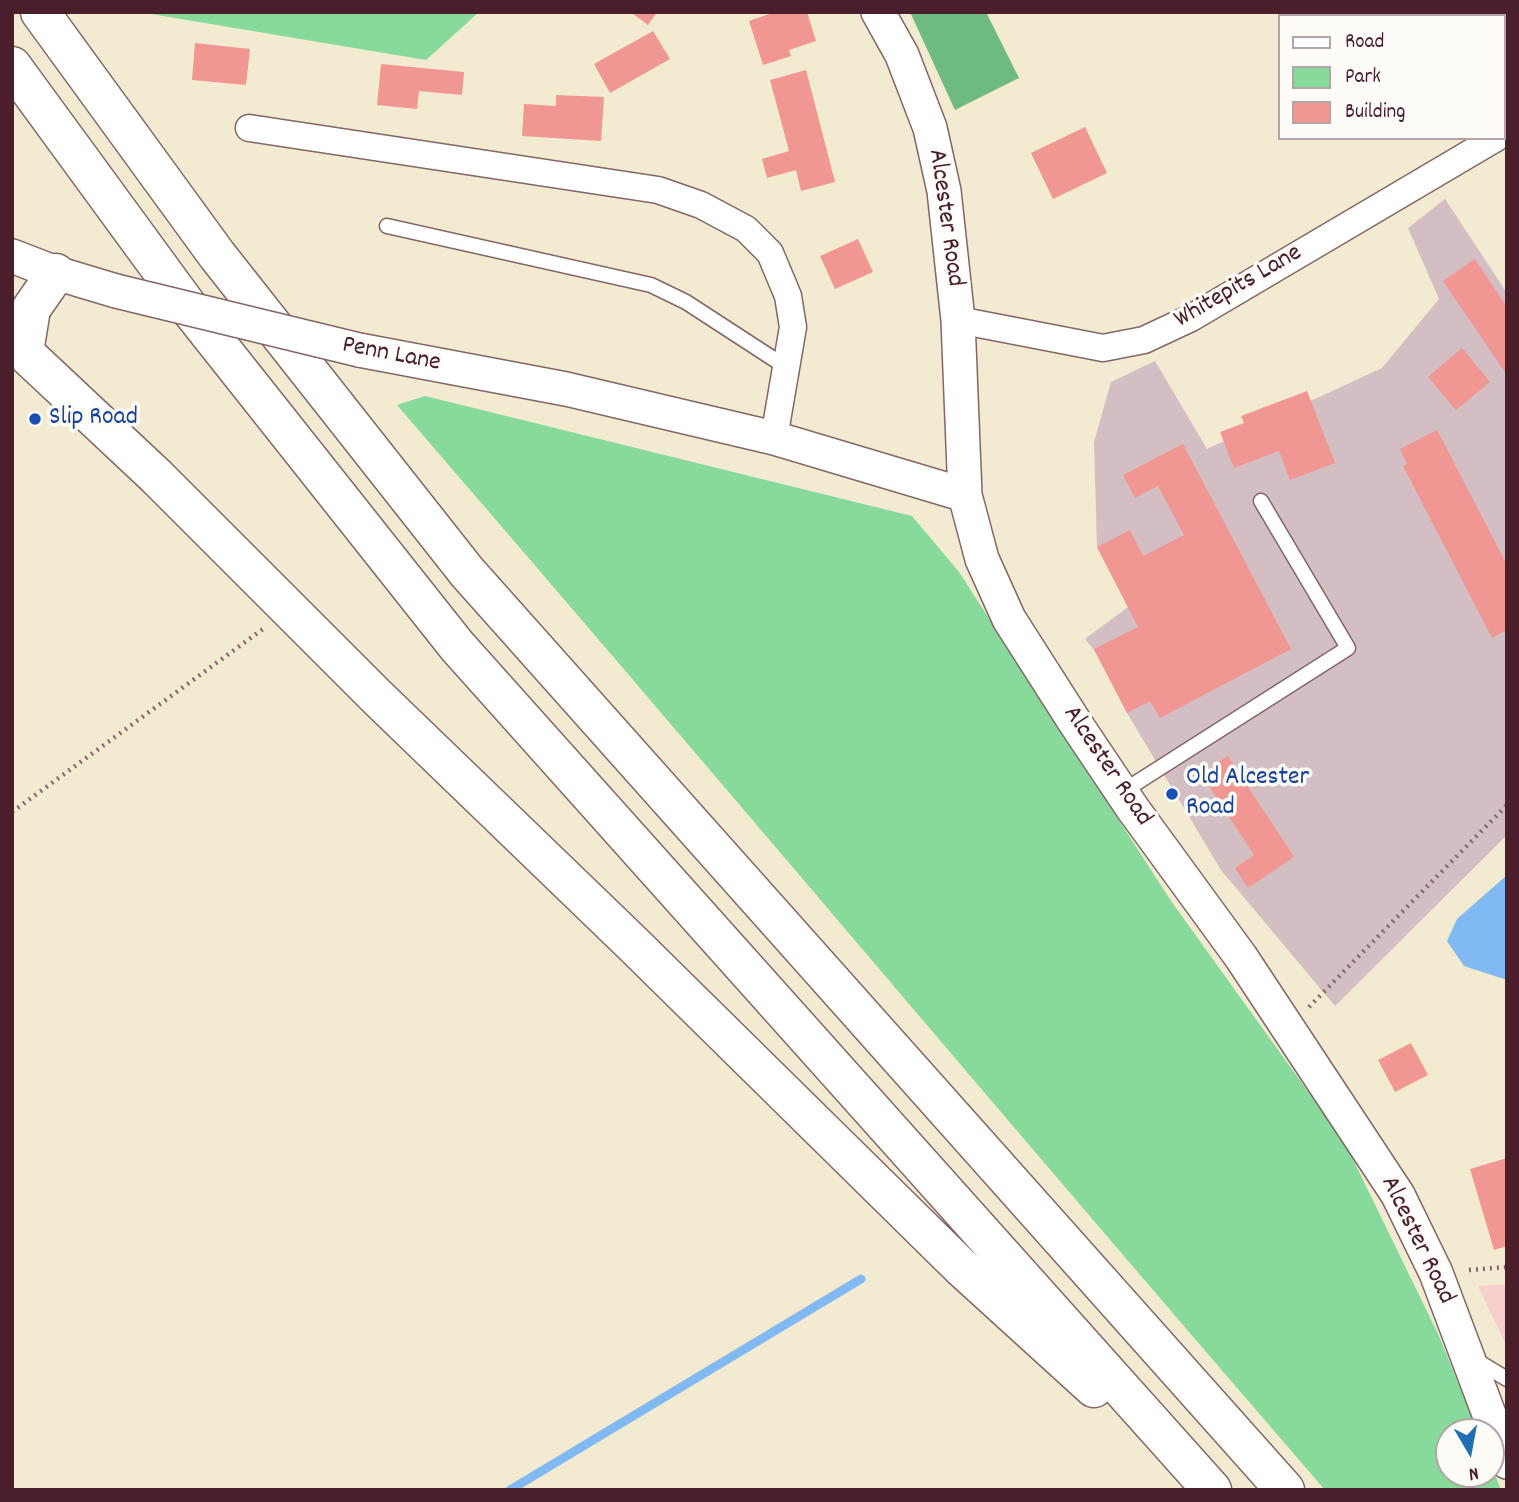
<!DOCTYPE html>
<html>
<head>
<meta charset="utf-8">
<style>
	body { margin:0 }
	#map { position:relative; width:1519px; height:1502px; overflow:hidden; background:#f3ead2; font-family:Dekko,sans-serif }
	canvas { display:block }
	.frame { position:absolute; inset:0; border:14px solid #4a1f2b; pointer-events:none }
	.legend { position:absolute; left:1278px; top:14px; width:228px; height:126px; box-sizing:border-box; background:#fdfcf7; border:2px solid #b5a4a5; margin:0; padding:9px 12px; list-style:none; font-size:21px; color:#4a1f2b }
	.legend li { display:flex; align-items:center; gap:14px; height:35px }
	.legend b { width:35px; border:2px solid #b5a4a5 }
	.north { position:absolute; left:1435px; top:1418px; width:70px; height:70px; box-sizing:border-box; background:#fdfcf7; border:2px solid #b5a4a5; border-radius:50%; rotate:170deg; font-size:19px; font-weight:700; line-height:28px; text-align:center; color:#4a1f2b }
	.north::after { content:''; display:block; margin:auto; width:24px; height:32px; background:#1f6fb2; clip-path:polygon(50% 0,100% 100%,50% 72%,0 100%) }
</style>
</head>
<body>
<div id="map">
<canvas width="1519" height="1502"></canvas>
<div class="frame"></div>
<ul class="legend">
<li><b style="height:9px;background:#fff"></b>Road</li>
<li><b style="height:19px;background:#87da9b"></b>Park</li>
<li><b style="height:19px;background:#f19793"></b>Building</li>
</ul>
<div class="north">N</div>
</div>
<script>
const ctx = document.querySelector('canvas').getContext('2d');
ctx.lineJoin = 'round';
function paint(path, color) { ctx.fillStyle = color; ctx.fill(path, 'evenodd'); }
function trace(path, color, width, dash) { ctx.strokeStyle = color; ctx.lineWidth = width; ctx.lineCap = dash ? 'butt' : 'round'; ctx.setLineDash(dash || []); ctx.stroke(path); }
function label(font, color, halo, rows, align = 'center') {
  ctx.font = font + ' Dekko,sans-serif'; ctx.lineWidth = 7; ctx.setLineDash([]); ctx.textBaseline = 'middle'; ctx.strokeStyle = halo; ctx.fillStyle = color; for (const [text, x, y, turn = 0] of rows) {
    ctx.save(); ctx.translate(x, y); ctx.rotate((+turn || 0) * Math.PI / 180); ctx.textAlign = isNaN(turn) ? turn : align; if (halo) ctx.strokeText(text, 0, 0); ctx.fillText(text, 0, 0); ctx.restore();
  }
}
paint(new Path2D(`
	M 1507,1284 L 1507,1347 L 1478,1286 Z`), '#f7d0cd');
paint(new Path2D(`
	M 1445,199 L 1507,293 L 1507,835 L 1335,1006 L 1221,870 L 1127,713 L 1094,650 L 1085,639 L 1128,607 L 1097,547 L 1094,442 L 1111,382 L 1155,361 L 1207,449 L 1382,368 L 1439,299 L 1408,228 Z`), '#d2bec3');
paint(new Path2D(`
	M 139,12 L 479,12 L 426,60 Z
	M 425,396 L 912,516 L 959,572 L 1171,901 L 1345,1143 L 1439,1336 L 1478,1432 L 1449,1432 L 1449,1474 L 1491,1474 L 1491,1464 L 1501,1490 L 1325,1490 C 1014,1130 708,765 397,405 Z`), '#87da9b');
paint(new Path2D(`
	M 910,12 L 986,12 L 1019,78 L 955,110 Z`), '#6dba83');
paint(new Path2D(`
	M 1507,875 L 1507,980 L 1464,966 L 1447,941 L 1457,919 Z`), '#81baf2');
trace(new Path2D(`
	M 510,1490 L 861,1279`), '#81baf2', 9);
paint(new Path2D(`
	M 634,12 L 657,12 L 648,25 L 633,14 Z
	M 775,12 L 807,12 L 816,41 L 789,50 L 791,56 L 763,65 L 749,21 Z
	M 653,31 L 670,59 L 610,93 L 594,64 Z
	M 195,43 L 250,49 L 246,85 L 192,80 Z
	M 381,64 L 464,72 L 462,95 L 419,91 L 417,109 L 377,105 Z
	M 806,70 L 835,182 L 801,191 L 796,170 L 767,178 L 762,159 L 789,151 L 770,80 Z
	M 556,95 L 604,97 L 601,141 L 522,136 L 524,104 L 556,106 Z
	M 1085,127 L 1107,173 L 1053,199 L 1031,153 Z
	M 858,239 L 873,272 L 835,289 L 820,256 Z
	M 1475,259 L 1507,307 L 1507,375 L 1443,281 Z
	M 1462,348 L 1490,382 L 1456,410 L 1428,377 Z
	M 1307,391 L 1335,463 L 1290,480 L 1279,451 L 1234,468 L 1220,432 L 1244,423 L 1241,416 Z
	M 1437,430 L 1507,565 L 1507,630 L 1492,638 L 1403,466 L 1407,464 L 1400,449 Z
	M 1183,444 L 1291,649 L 1160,718 L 1150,701 L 1127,713 L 1094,649 L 1138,627 L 1097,547 L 1130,530 L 1143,556 L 1184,535 L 1158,486 L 1135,498 L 1123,475 Z
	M 1228,756 L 1294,857 L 1248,888 L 1235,868 L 1254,855 L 1201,774 Z
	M 1411,1043 L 1428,1075 L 1395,1092 L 1378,1060 Z
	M 1507,1158 L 1507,1246 L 1494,1250 L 1470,1169 Z`), '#f19793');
const service = new Path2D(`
	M 387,226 L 651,285 L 686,302 L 786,367
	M 1122,792 L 1348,648 L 1261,501
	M 1474,1359 L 1507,1379`);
const minor = new Path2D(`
	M 249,128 L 658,190 L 701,205 L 746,229 L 770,253 L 788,296 L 793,327 L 774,438
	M 958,320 L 1103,348 L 1144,340 L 1191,318 L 1496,138`);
const tertiary = new Path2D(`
	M 878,12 L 902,55 L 930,128 L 944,191 L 958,320 L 965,495 L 982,559 L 1009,619 L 1076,724 L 1133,809 L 1241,957 L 1398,1195 L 1436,1273 L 1507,1462
	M 12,256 L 56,273 L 116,291
	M 359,350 L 566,389 L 774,438 L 965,495`);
const trunk = new Path2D(`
	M 40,12 L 217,255 L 467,572 L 1285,1490
	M 12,66 L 189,308 L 457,646 L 1212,1490
	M 12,341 L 156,476 L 377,697 L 632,943 L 961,1267 L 1094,1388
	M 24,352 L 31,309 L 56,273`);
trace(service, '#856665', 17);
trace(minor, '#856665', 29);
trace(tertiary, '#856665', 36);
trace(trunk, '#856665', 41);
trace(new Path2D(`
	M 12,812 L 263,629
	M 1309,1007 L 1507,805
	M 1469,1270 L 1507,1267`), '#856665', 4.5, [2, 5]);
trace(service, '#fff', 14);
trace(minor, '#fff', 26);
trace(tertiary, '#fff', 33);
trace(trunk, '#fff', 38);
const tertiaryBridge = new Path2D(`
	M 116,291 L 359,350`);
trace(tertiaryBridge, '#856665', 36, []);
trace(tertiaryBridge, '#fff', 33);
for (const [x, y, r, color] of [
	[35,419,7,"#1a4fb4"],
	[1172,794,7,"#1a4fb4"]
]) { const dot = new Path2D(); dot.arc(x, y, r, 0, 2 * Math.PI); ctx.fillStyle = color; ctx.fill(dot); trace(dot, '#fdfcf7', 2.5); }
label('26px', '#4a1f2b', '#fdfcf7', [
	["Alcester Road",944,218,82],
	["Whitepits Lane",1239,288,-30],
	["Penn Lane",391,356,11],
	["Alcester Road",1106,767,56],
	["Alcester Road",1416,1241,64]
]);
label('26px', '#164399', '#fdfcf7', [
	["Slip Road",49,419],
	["Old Alcester",1186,779],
	["Road",1186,809]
], 'left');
</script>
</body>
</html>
